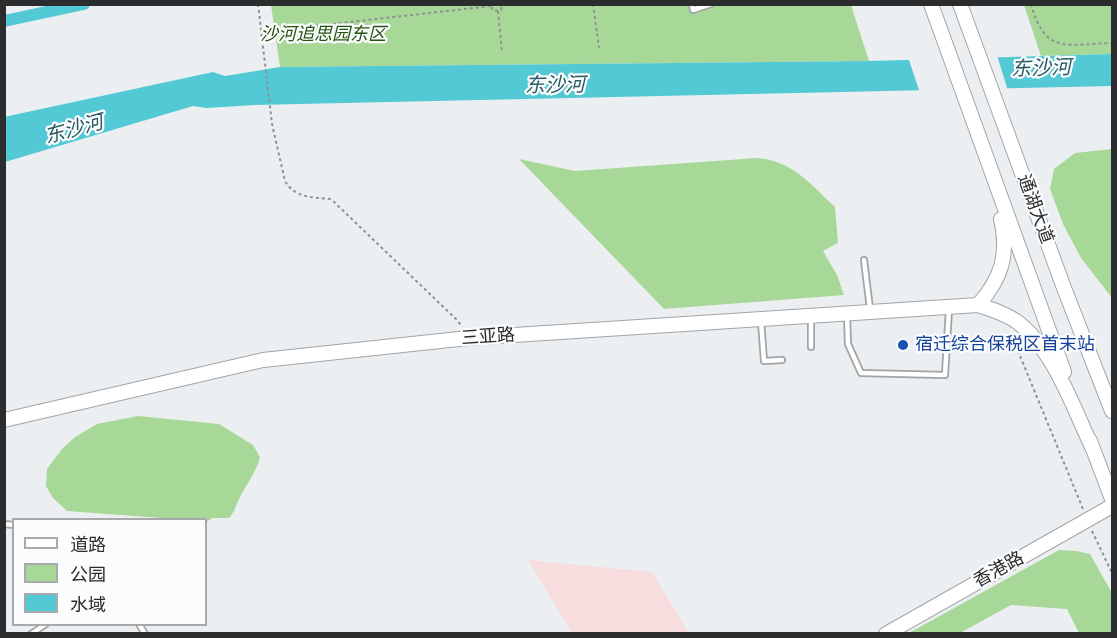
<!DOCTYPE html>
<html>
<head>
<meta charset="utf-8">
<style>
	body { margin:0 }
	#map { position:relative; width:1117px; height:638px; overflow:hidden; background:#eceff1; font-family:Bitter,"Noto Sans SC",serif }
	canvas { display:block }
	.frame { position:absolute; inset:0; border:6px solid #2b2c2d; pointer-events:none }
	.legend { position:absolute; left:12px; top:518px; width:195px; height:108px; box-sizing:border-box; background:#fafcfe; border:2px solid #a7a9aa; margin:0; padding:8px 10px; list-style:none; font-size:18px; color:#2b2c2d }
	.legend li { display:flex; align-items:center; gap:12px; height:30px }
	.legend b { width:30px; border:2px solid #a7a9aa }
</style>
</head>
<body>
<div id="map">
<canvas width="1117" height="638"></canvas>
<div class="frame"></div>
<ul class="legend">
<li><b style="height:8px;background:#fff"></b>道路</li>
<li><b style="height:16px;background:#a8d898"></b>公园</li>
<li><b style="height:16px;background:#52c9d4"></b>水域</li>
</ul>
</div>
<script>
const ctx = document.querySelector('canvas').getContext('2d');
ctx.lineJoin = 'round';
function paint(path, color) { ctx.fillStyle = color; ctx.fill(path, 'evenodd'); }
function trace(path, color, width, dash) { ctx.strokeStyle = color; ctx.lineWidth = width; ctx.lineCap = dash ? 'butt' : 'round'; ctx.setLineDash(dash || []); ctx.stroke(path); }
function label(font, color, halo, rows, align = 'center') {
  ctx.font = font + ' Bitter,"Noto Sans SC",serif'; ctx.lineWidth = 4.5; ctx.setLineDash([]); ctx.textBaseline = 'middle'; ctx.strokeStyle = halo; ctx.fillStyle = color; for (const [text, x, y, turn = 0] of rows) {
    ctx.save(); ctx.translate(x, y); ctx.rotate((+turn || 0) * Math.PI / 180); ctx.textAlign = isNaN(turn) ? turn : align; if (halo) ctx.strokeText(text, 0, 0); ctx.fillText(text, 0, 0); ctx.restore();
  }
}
paint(new Path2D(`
	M 528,560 L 652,572 L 689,633 L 572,633 Z`), '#f8dddf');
paint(new Path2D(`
	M 275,4 L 851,5 L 869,61 L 280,67 L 271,5 Z
	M 1024,5 L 1112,5 L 1112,54 L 1041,56 Z
	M 1112,149 L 1112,298 L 1081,258 L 1063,224 L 1050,189 L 1054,169 L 1075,153 Z
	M 757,158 C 792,160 811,185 835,207 L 838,243 L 823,251 L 837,275 L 844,295 L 664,309 L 519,159 L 575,171 Z
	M 138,416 L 219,424 L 253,445 L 260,457 C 256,473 247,483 240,497 C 236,505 235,511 229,518 L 213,518 L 206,522 L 206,520 L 174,519 L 67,511 L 53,498 L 46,486 L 47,469 L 62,449 L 75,437 L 97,424 Z
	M 1059,550 L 1076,551 L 1090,554 L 1112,593 L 1112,633 L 1079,633 L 1067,609 L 1011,605 L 960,633 L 909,633 Z`), '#a8d898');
paint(new Path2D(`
	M 1112,54 L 1112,86 L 254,105 L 207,108 L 193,106 L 5,162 L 4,117 L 213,72 L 225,76 L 280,67 L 869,61 Z`), '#52c9d4');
paint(new Path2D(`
	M 997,55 L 1008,91 L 920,93 L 908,57 Z`), '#eceff1');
trace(new Path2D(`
	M 4,21 L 84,4`), '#52c9d4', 12);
const lane = new Path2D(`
	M 692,4 L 693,10 L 711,4
	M 864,260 L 870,309
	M 847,315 L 848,344 L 861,373 L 945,375 L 949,309
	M 811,318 L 811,347
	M 761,321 L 764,361 L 782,360
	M 4,524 L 14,525
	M 139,624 L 145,634
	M 31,634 L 46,624`);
const secondary = new Path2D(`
	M 931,4 L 1064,372
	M 960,4 L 1064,288 L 1112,411
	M 978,305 C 1002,278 1009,254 1001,219
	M 4,420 L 263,360 L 468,338 L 978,305 C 991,309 1004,313 1016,321 C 1053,348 1073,407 1092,447
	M 1090,441 L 1112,499
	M 886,634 L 1112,506`);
trace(lane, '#a2a4a6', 8);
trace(secondary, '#a2a4a6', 16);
trace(new Path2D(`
	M 258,4 L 272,124 L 285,181 C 295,198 311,197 330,199 L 333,201 L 457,320 L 462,327
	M 593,4 L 599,48
	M 1031,4 C 1045,56 1068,44 1112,43
	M 4,5 L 7,4
	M 491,7 L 494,11 L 501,10 L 502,4
	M 498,11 L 502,52
	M 279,30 L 491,6
	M 1011,334 L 1083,509
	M 1092,531 L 1112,573`), '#8e9091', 2, [3, 3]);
trace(lane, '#fff', 4.5);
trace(secondary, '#fff', 14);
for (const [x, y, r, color] of [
	[903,345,6,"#1a4fb4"]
]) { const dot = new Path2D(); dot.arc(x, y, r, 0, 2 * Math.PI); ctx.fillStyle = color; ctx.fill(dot); trace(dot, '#fafcfe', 2); }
label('italic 18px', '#265410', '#fafcfe', [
	["沙河追思园东区",323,35]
]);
label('18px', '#2b2c2d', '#fafcfe', [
	["通湖大道",1035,209,70],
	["三亚路",488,337,-4],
	["香港路",999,570,-29]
]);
label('18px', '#164399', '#fafcfe', [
	["宿迁综合保税区首末站",915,345]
], 'left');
label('italic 20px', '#285a5f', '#fafcfe', [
	["东沙河",1041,69,-2],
	["东沙河",555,86,-1],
	["东沙河",74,130,-15]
]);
</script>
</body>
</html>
